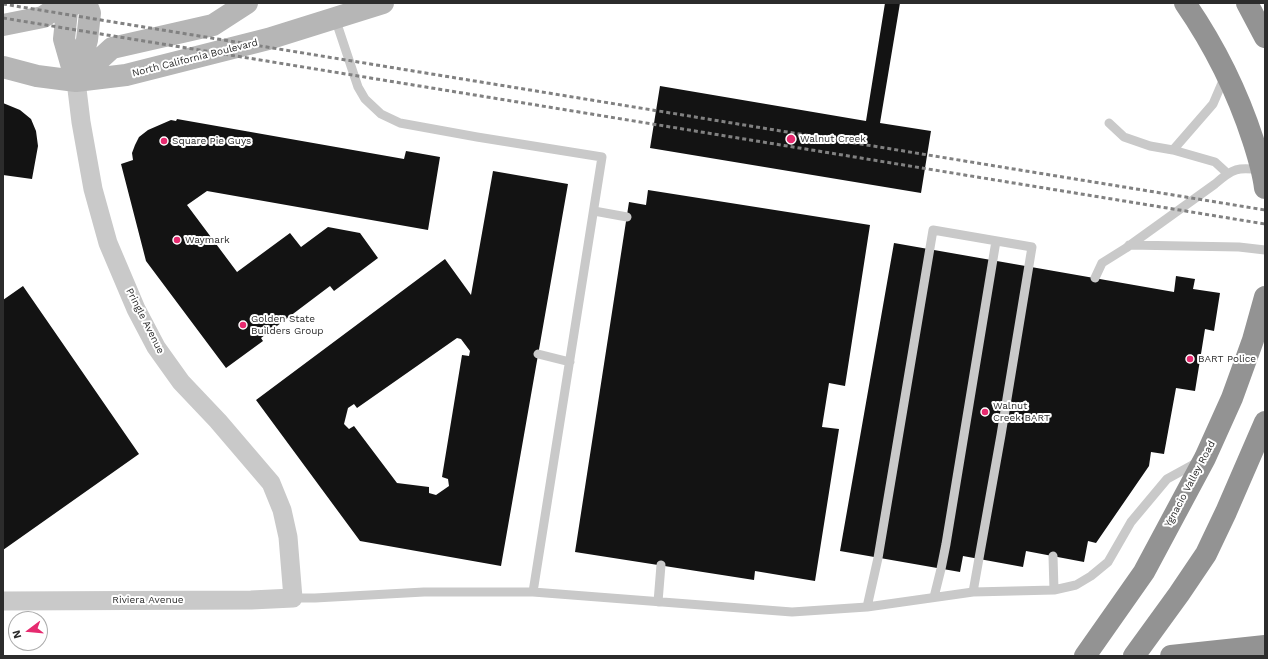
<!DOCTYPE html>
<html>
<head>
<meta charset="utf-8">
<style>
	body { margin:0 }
	#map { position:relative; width:1268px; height:659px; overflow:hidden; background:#fff; font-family:"Work Sans",sans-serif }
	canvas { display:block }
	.frame { position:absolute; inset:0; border:4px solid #2c2c2c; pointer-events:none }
	.north { position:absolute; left:8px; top:611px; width:40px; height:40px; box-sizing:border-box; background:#fff; border:1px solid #ababab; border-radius:50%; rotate:254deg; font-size:11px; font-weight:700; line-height:16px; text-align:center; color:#2c2c2c }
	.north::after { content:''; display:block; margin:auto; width:14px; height:18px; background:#e62a6f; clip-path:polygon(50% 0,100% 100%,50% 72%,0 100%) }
</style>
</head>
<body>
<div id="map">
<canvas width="1268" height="659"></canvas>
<div class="frame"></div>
<div class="north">N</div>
</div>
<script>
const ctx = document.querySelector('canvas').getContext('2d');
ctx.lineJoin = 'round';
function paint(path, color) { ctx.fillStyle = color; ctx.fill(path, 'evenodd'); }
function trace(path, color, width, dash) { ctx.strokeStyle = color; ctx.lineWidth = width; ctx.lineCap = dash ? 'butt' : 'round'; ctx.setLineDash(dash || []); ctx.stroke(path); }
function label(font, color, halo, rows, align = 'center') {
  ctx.font = font + ' "Work Sans",sans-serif'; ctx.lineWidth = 4; ctx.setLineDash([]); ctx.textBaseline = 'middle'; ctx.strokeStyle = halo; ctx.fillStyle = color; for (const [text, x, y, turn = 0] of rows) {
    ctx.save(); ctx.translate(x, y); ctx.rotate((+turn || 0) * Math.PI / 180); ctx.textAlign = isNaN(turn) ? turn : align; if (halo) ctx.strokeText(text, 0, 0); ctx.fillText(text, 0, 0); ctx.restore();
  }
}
paint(new Path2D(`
	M 885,3 L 900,3 L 880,123 L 931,131 L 921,193 L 650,148 L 660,86 L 866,121 Z
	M 3,103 L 20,110 L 31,119 L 36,131 L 38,146 L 32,179 L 3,175 Z
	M 177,119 L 404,159 L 406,151 L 440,157 L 428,230 L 207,191 L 187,205 L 237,272 L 290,233 L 301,247 L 328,227 L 360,233 L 378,258 L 334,291 L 330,286 L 261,338 L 263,341 L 226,368 L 146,261 L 121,164 L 133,160 L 132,153 L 135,145 L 139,137 L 148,130 L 171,120 L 176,121 Z
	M 493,171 L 568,184 L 501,566 L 360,541 L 256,400 L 445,259 L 471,295 ZM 457,338 L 461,339 L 470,351 L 469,356 L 462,355 L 442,477 L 448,479 L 449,486 L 436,495 L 429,493 L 429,487 L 397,483 L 354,426 L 349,429 L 344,424 L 348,408 L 354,404 L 357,408 Z
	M 648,190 L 870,225 L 845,386 L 829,383 L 822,427 L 839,429 L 815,581 L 755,571 L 754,580 L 575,552 L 629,202 L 646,205 Z
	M 894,243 L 1174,292 L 1176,276 L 1195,279 L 1193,289 L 1220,293 L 1214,331 L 1205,329 L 1195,391 L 1176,388 L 1164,454 L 1151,452 L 1149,466 L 1096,543 L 1088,541 L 1084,562 L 1026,551 L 1023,567 L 963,556 L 960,572 L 840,551 Z
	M 23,286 L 139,454 L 3,550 L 3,300 Z`), '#131313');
trace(new Path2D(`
	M 335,18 L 358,87 L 365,99 L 381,114 L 400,123 L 477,137 L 602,157 L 533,592
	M 1109,123 L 1124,137 L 1150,146 L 1173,150 L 1215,162 L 1227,173
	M 1173,150 L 1213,104 L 1225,76
	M 594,211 L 627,217
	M 1129,245 L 1239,247 L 1265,250
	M 1095,278 L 1102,263 L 1126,248 L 1215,184 C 1233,168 1238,167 1261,170
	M 538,354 L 570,362
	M 1053,556 L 1054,590
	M 934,597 L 941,569 L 946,544 L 996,241
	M 293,598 L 315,598 L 424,592 L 533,592 L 792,612 L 867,607 L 973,592 L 1054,590 L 1076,585 L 1091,576 L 1108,562 L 1131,522 L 1167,479 L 1198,462
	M 658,602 L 661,565
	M 867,607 L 878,558 L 933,230 L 1032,247 L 1001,435 L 973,592`), '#c9c9c9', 9);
trace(new Path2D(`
	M 3,601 L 251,600 L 293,598 L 288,537 L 282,510 L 271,483 L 218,421 L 181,382 L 156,347 L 136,309 L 108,243 L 93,189 L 81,122 L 76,81`), '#c9c9c9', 19);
trace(new Path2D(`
	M 73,3 L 67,11 L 64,39 L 76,81
	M 3,25 L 43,17 L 64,3
	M 3,67 L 37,76 L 76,81 L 126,75 L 268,39 L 383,3
	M 76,81 L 112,48 L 213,25 L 247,3
	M 76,81 L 87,40 L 90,13 L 86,3`), '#b6b6b6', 22);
trace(new Path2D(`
	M 1185,3 C 1214,45 1237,91 1253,140 C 1258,156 1263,171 1265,188
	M 1247,3 L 1265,37
	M 1085,656 L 1144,572 L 1205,458 L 1232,398 L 1253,340 L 1265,297
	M 1134,656 L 1179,594 L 1206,554 L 1226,512 L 1265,422
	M 1171,656 L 1265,646`), '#939393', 22);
trace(new Path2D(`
	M 3,4 L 1265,210
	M 3,18 L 1265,224`), '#818181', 3, [4, 3]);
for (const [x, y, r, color] of [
	[791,139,5,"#e62a6f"],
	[164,141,4,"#e62a6f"],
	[177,240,4,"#e62a6f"],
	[243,325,4,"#e62a6f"],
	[1190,359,4,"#e62a6f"],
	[985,412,4,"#e62a6f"]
]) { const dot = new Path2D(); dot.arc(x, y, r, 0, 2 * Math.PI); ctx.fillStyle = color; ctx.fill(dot); trace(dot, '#fff', 1.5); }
label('10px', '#2c2c2c', '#fff', [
	["North California Boulevard",195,58,-14],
	["Pringle Avenue",145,321,63],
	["Ygnacio Valley Road",1190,484,-62],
	["Riviera Avenue",148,600]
]);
label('10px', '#2c2c2c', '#fff', [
	["Walnut Creek",800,139],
	["Square Pie Guys",172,141],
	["Waymark",185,240],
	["Golden State",251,319],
	["Builders Group",251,331],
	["BART Police",1198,359],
	["Walnut",993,406],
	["Creek BART",993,418]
], 'left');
</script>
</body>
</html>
